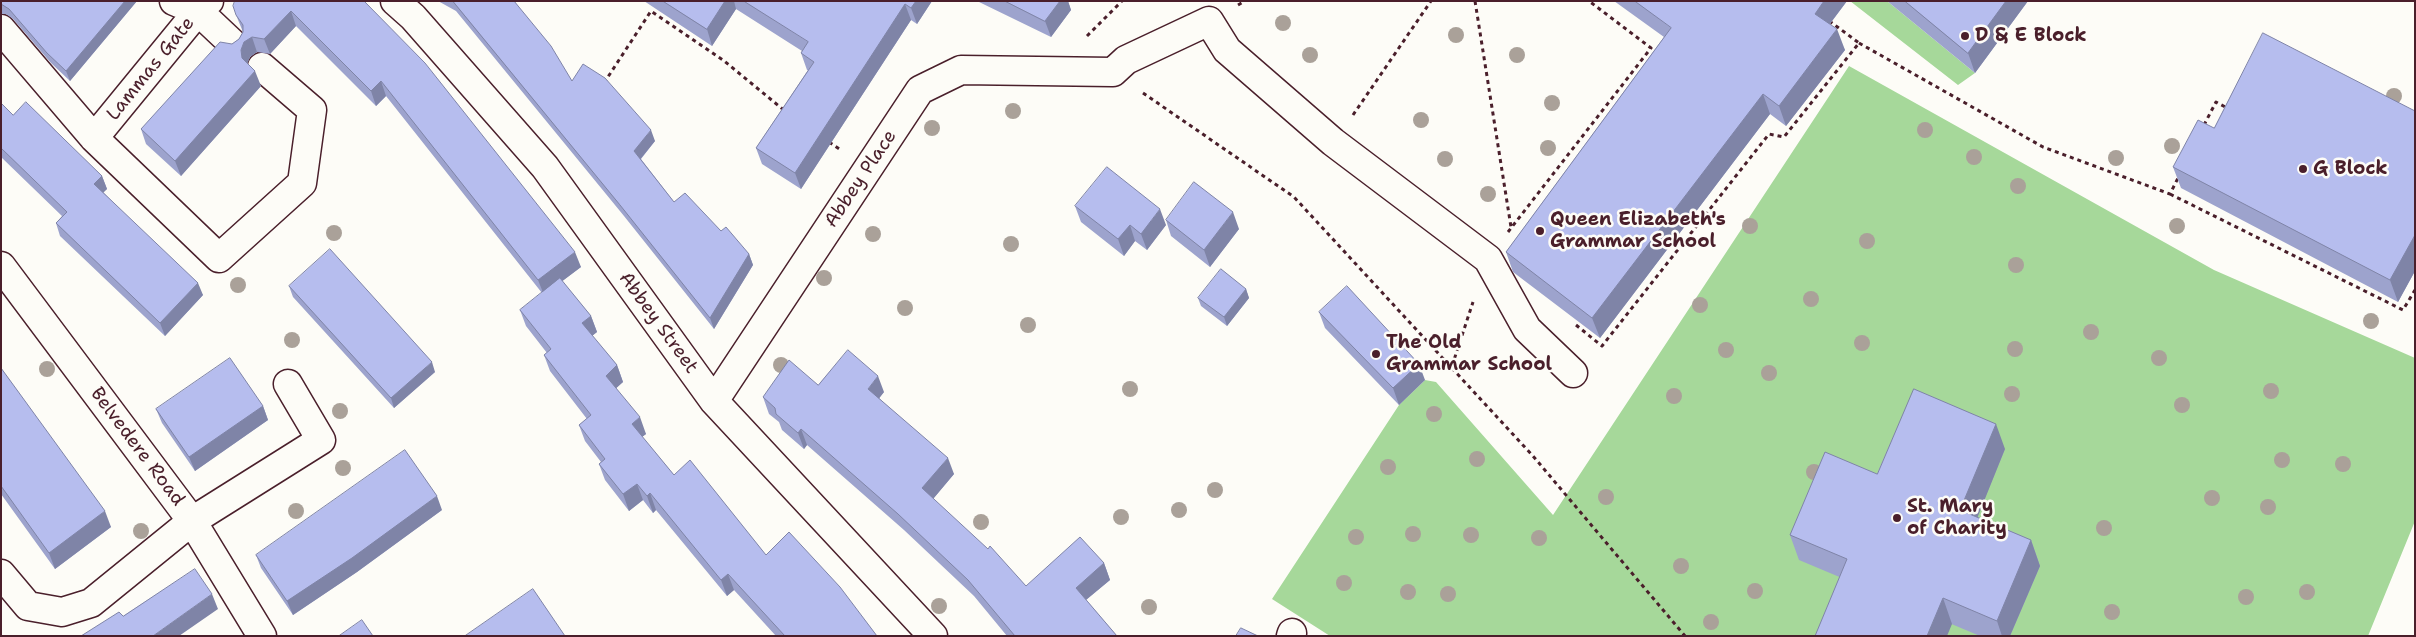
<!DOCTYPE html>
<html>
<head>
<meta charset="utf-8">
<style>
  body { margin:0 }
  #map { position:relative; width:2416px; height:637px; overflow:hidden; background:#fdfcf7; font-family:"Shantell Sans",sans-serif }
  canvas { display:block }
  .frame { position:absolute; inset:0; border:2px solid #4a1f2b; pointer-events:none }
</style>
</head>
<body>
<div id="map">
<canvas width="2416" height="637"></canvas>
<div class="frame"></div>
</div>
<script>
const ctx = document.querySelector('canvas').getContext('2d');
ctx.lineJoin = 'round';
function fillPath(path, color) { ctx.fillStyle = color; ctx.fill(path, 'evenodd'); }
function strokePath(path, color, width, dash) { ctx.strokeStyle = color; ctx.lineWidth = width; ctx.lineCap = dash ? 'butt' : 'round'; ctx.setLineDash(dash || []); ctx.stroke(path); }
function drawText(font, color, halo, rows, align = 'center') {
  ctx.font = font + ' "Shantell Sans",sans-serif'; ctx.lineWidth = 5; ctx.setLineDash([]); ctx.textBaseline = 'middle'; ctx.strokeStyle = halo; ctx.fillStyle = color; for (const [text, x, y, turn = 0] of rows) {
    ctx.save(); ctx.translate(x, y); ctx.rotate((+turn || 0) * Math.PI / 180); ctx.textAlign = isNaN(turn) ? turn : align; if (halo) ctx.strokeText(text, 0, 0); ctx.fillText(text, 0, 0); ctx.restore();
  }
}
const green = new Path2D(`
  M 1850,1 L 1887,1 L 1975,73 L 1958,85 Z
  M 1849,66 L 2214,270 L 2415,358 L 2415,521 L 2368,636 L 1330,636 L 1272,599 L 1399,405 L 1425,380 L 1436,382 L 1553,515 Z`);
const path = new Path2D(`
  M 1475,1 L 1511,227
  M 1238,5 L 1245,1
  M 1087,36 L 1122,1
  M 1859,43 L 2043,147 L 2170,194 L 2179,176
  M 604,83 L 651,11 L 723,60 L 785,111
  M 1143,93 L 1294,197 L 1533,456 L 1685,636
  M 1353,115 L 1431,1
  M 2204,125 L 2216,102 L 2229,109
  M 829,142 L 841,150
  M 2170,194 L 2403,310 L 2415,290
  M 1508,232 L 1651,48 L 1589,1
  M 1576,325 L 1602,346 L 1769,134 L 1784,137 L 1859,43 L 1828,20
  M 1452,366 L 1473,302`);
const minor = new Path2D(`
  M 174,1 L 198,11 L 233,44
  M 395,1 L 413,17 L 545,167 L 714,401 L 933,636
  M 1,29 L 94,138 L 219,258 L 302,183 L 312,110 L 262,67
  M 94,138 L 198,11 L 209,1
  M 1,266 L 192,521 L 262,636
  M 714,401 L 920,90 L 961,70 L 1113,72 L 1126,60 L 1209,21 L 1227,50 L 1333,142 L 1488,259 L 1527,329 L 1573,373
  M 1,574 L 28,606 L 62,612 L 91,603 L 192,521 L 321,440 L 288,384
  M 1291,636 L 1292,633`);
const trees = [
  [1283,23],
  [1456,35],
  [1310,55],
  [1517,55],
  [2394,96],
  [1552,103],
  [1013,111],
  [1421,120],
  [932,128],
  [1925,130],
  [2172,146],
  [1548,148],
  [1974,157],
  [2116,158],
  [1445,159],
  [2018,186],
  [1488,194],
  [1750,226],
  [2177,226],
  [334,233],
  [873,234],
  [1867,241],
  [1011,244],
  [2016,265],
  [824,278],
  [238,285],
  [1811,299],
  [1700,305],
  [905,308],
  [2371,321],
  [1028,325],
  [2091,332],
  [292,340],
  [1862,343],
  [2015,349],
  [1726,350],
  [2159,358],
  [781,365],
  [47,369],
  [1769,373],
  [1130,389],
  [2271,391],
  [2012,394],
  [1674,396],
  [2182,405],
  [340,411],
  [1434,414],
  [1477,459],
  [2282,460],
  [2343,464],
  [1388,467],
  [343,468],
  [1814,472],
  [1215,490],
  [1606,497],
  [2212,498],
  [2268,507],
  [1179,510],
  [296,511],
  [1121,517],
  [981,522],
  [2104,528],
  [141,531],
  [1413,534],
  [1471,535],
  [1356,537],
  [1539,538],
  [1681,566],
  [1344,583],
  [1755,591],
  [1408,592],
  [2307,592],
  [1448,594],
  [2246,597],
  [939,606],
  [1149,607],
  [2112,612],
  [1711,622]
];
const wall = new Path2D(`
  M 1,1 L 137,1 L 70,81 L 51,63 L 13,19 L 6,14 L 1,14 Z
  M 364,1 L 581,267 L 562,281 L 591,316 L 597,332 L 592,336 L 617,365 L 623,382 L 616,388 L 646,434 L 642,437 L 674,475 L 766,555 L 871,630 L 877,636 L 776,636 L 734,590 L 727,596 L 656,510 L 653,513 L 643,500 L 629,511 L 605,480 L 599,464 L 601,462 L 585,441 L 579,425 L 587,419 L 550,371 L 544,355 L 547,353 L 526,326 L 520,310 L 542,293 L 386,96 L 376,106 L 296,26 L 270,54 L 257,52 L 250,57 L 247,63 L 261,86 L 181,176 L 146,144 L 141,129 L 232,44 L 239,39 L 243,32 L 236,15 Z
  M 438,1 L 514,1 L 572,81 L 655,141 L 641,159 L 674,202 L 721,231 L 749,254 L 753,265 L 714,329 L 624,216 L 456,11 Z
  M 644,1 L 932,1 L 917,24 L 911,20 L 801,189 L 762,164 L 756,148 L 808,70 L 807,70 L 801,53 L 802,51 L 736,9 L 712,46 Z
  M 977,1 L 1068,1 L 1071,10 L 1051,37 Z
  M 1614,1 L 1847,1 L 1830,24 L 1845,50 L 1786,126 L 1770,114 L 1600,338 L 1513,272 L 1506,252 L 1664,37 Z
  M 1887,1 L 2028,1 L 1975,73 Z
  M 1,103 L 13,115 L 102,176 L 107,189 L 103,192 L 203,295 L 165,336 L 60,236 L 56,223 L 62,216 L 1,157 Z
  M 2415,111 L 2415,271 L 2398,302 L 2181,188 L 2173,167 L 2214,128 Z
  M 1075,206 L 1166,225 L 1147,250 L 1135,241 L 1124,256 L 1081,222 Z
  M 1166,220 L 1239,229 L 1210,267 L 1171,236 Z
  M 289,286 L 435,372 L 394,408 L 293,297 Z
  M 1246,289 L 1249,298 L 1227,326 L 1201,306 L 1198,298 Z
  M 1319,312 L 1425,380 L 1399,405 L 1325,328 Z
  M 1,368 L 111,527 L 55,569 L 1,494 Z
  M 884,392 L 879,398 L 954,474 L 933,499 L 1026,586 L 1104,563 L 1110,580 L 1086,600 L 1117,636 L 1007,636 L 974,596 L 904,530 L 807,445 L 804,449 L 782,430 L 779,422 L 769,414 L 763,397 Z
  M 263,406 L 268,420 L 195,471 L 162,423 L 156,409 Z
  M 2005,449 L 1977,517 L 2031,540 L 2040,566 L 2010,636 L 1980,636 L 1799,560 L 1790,535 L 1877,474 Z
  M 442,510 L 357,572 L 293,615 L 261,568 L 256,555 Z`);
const shadedWall = new Path2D(`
  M 125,1 L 137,1 L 70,81 L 66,71 Z
  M 725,1 L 734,1 L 736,9 L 712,46 L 707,29 Z
  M 916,1 L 932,1 L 917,24 L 911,8 Z
  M 1060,1 L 1068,1 L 1071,10 L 1051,37 L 1045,21 Z
  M 1824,1 L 1847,1 L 1822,34 L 1815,14 Z
  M 2006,1 L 2028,1 L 1975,73 L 1968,53 Z
  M 905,4 L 911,20 L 801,189 L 795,173 Z
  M 291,11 L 296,26 L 270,54 L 264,39 Z
  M 1837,29 L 1845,50 L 1786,126 L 1779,106 Z
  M 252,37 L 257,52 L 250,57 L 247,65 L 242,58 L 241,50 L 244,42 Z
  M 255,71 L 261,86 L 181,176 L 175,161 Z
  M 381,81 L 386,96 L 376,106 L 371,91 Z
  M 1763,94 L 1770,114 L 1600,338 L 1592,318 Z
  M 651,130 L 655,141 L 638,162 L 634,151 Z
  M 102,176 L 107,189 L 99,197 L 94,184 Z
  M 1160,209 L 1166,225 L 1147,250 L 1141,234 Z
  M 1233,212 L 1239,229 L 1210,267 L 1204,250 Z
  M 1130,225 L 1135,241 L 1124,256 L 1118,239 Z
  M 2415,235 L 2415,271 L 2398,302 L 2390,280 Z
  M 575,252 L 581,267 L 544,295 L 538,280 Z
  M 749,254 L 753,265 L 714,329 L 710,318 Z
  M 198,283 L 203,295 L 165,336 L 160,323 Z
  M 1246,289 L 1249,298 L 1227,326 L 1224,317 Z
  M 591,316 L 597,332 L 588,339 L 582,323 Z
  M 432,362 L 435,372 L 394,408 L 391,398 Z
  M 1419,364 L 1425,380 L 1399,405 L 1393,388 Z
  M 617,365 L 623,382 L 612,392 L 606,376 Z
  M 878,376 L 884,392 L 874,405 L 868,389 Z
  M 263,406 L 268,420 L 195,471 L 189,457 Z
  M 640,417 L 646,434 L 638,440 L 632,424 Z
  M 1996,424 L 2005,449 L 1970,536 L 1960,510 Z
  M 801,429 L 807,445 L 804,449 L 798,433 Z
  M 948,458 L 954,474 L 928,505 L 922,488 Z
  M 637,484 L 643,500 L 629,511 L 623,494 Z
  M 650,493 L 656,510 L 653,513 L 647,496 Z
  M 437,496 L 442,510 L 357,572 L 293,615 L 287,601 Z
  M 105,511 L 111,527 L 55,569 L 49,553 Z
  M 2031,540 L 2040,566 L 2010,636 L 2002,636 L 1997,621 Z
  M 1104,563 L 1110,580 L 1081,604 L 1076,588 Z
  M 728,574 L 734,590 L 727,596 L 721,580 Z
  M 212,594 L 218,609 L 179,636 L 153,636 Z
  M 1943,598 L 1952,624 L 1947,636 L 1927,636 Z`);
const building = new Path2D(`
  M 1,1 L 125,1 L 66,71 L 47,53 L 9,9 L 1,4 Z
  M 235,1 L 364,1 L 425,63 L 575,252 L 538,280 L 381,81 L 371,91 L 291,11 L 264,39 L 252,37 L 244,42 L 241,50 L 242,58 L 255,71 L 175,161 L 141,129 L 220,42 L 232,44 L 239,39 L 243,32 L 243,25 L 236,15 L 233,6 Z
  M 453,1 L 514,1 L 551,46 L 572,81 L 583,64 L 605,78 L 651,130 L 634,151 L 674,202 L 685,193 L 721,231 L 726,227 L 749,254 L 710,318 L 620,205 Z
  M 663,1 L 725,1 L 707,29 Z
  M 744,1 L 916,1 L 911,8 L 905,4 L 795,173 L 756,148 L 814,62 L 801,53 L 808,42 Z
  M 1005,1 L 1060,1 L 1045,21 Z
  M 1635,1 L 1824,1 L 1815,14 L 1837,29 L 1779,106 L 1763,94 L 1592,318 L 1506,252 L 1671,28 Z
  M 1905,1 L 2006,1 L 1968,53 Z
  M 2263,33 L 2415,111 L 2415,235 L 2390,280 L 2173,167 L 2198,120 L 2214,128 Z
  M 26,102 L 102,176 L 94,184 L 198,283 L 160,323 L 56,223 L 67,212 L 1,148 L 1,103 L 13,115 Z
  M 1107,167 L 1160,209 L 1141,234 L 1130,225 L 1118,239 L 1075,206 Z
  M 1194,182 L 1233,212 L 1204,250 L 1166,220 Z
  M 330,249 L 432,362 L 391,398 L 289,286 Z
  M 1221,269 L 1246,289 L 1224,317 L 1198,298 Z
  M 560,278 L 591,316 L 582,323 L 617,365 L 606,376 L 640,417 L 632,424 L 674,475 L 690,460 L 766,555 L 789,532 L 840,587 L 877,636 L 785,636 L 728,574 L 721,580 L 650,493 L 647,496 L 637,484 L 623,494 L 599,464 L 605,459 L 579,425 L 591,415 L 544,355 L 551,349 L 520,310 Z
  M 1347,286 L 1419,364 L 1393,388 L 1319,312 Z
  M 848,350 L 878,376 L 868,389 L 948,458 L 922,488 L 988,549 L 990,546 L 1026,586 L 1080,537 L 1104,563 L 1076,588 L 1117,636 L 1015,636 L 968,580 L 898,514 L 801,429 L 798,433 L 776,414 L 775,408 L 763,397 L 789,360 L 818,385 Z
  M 230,358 L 263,406 L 189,457 L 156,409 Z
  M 1,368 L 105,511 L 49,553 L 1,486 Z
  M 1914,389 L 1996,424 L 1960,510 L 2031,540 L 1997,621 L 1943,598 L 1927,636 L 1815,636 L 1847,559 L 1790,535 L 1825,452 L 1877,474 Z
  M 405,450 L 437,496 L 352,558 L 287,601 L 256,555 Z
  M 195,569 L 212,594 L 153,636 L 81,636 L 119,612 L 123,616 Z
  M 533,589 L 565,636 L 465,636 Z
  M 362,620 L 373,636 L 339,636 Z
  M 1241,628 L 1258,636 L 1236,636 Z`);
const markers = [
  [1965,36,5,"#4a1f2b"],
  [2303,169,5,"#4a1f2b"],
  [1540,231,5,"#4a1f2b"],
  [1376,354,5,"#4a1f2b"],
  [1897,518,5,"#4a1f2b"]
];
const poiNames = [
  ["D & E Block",1975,36],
  ["G Block",2313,169],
  ["Queen Elizabeth's",1550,220],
  ["Grammar School",1550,242],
  ["The Old",1386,343],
  ["Grammar School",1386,365],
  ["St. Mary",1907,507],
  ["of Charity",1907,529]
];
const streetNames = [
  ["Lammas Gate",151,69,-51],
  ["Abbey Place",861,179,-56],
  ["Abbey Street",658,323,54],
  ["Belvedere Road",137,447,53]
];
fillPath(green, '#a6d89a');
strokePath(minor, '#4a1f2b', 31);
strokePath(path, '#4a1f2b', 3, [4, 4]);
strokePath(minor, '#fdfcf7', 28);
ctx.fillStyle = '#aaa199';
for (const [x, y] of trees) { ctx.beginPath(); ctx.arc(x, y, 8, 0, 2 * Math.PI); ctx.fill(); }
fillPath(wall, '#9da3cd');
fillPath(shadedWall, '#7f84a7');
fillPath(building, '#b6bdee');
strokePath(building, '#7f84a7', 1);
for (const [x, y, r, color] of markers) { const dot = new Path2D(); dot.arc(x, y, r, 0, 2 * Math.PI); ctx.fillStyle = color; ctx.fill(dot); strokePath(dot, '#fdfcf7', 2); }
drawText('bold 19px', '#4a1f2b', '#fdfcf7', poiNames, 'left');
drawText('19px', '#4a1f2b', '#fdfcf7', streetNames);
</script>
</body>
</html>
